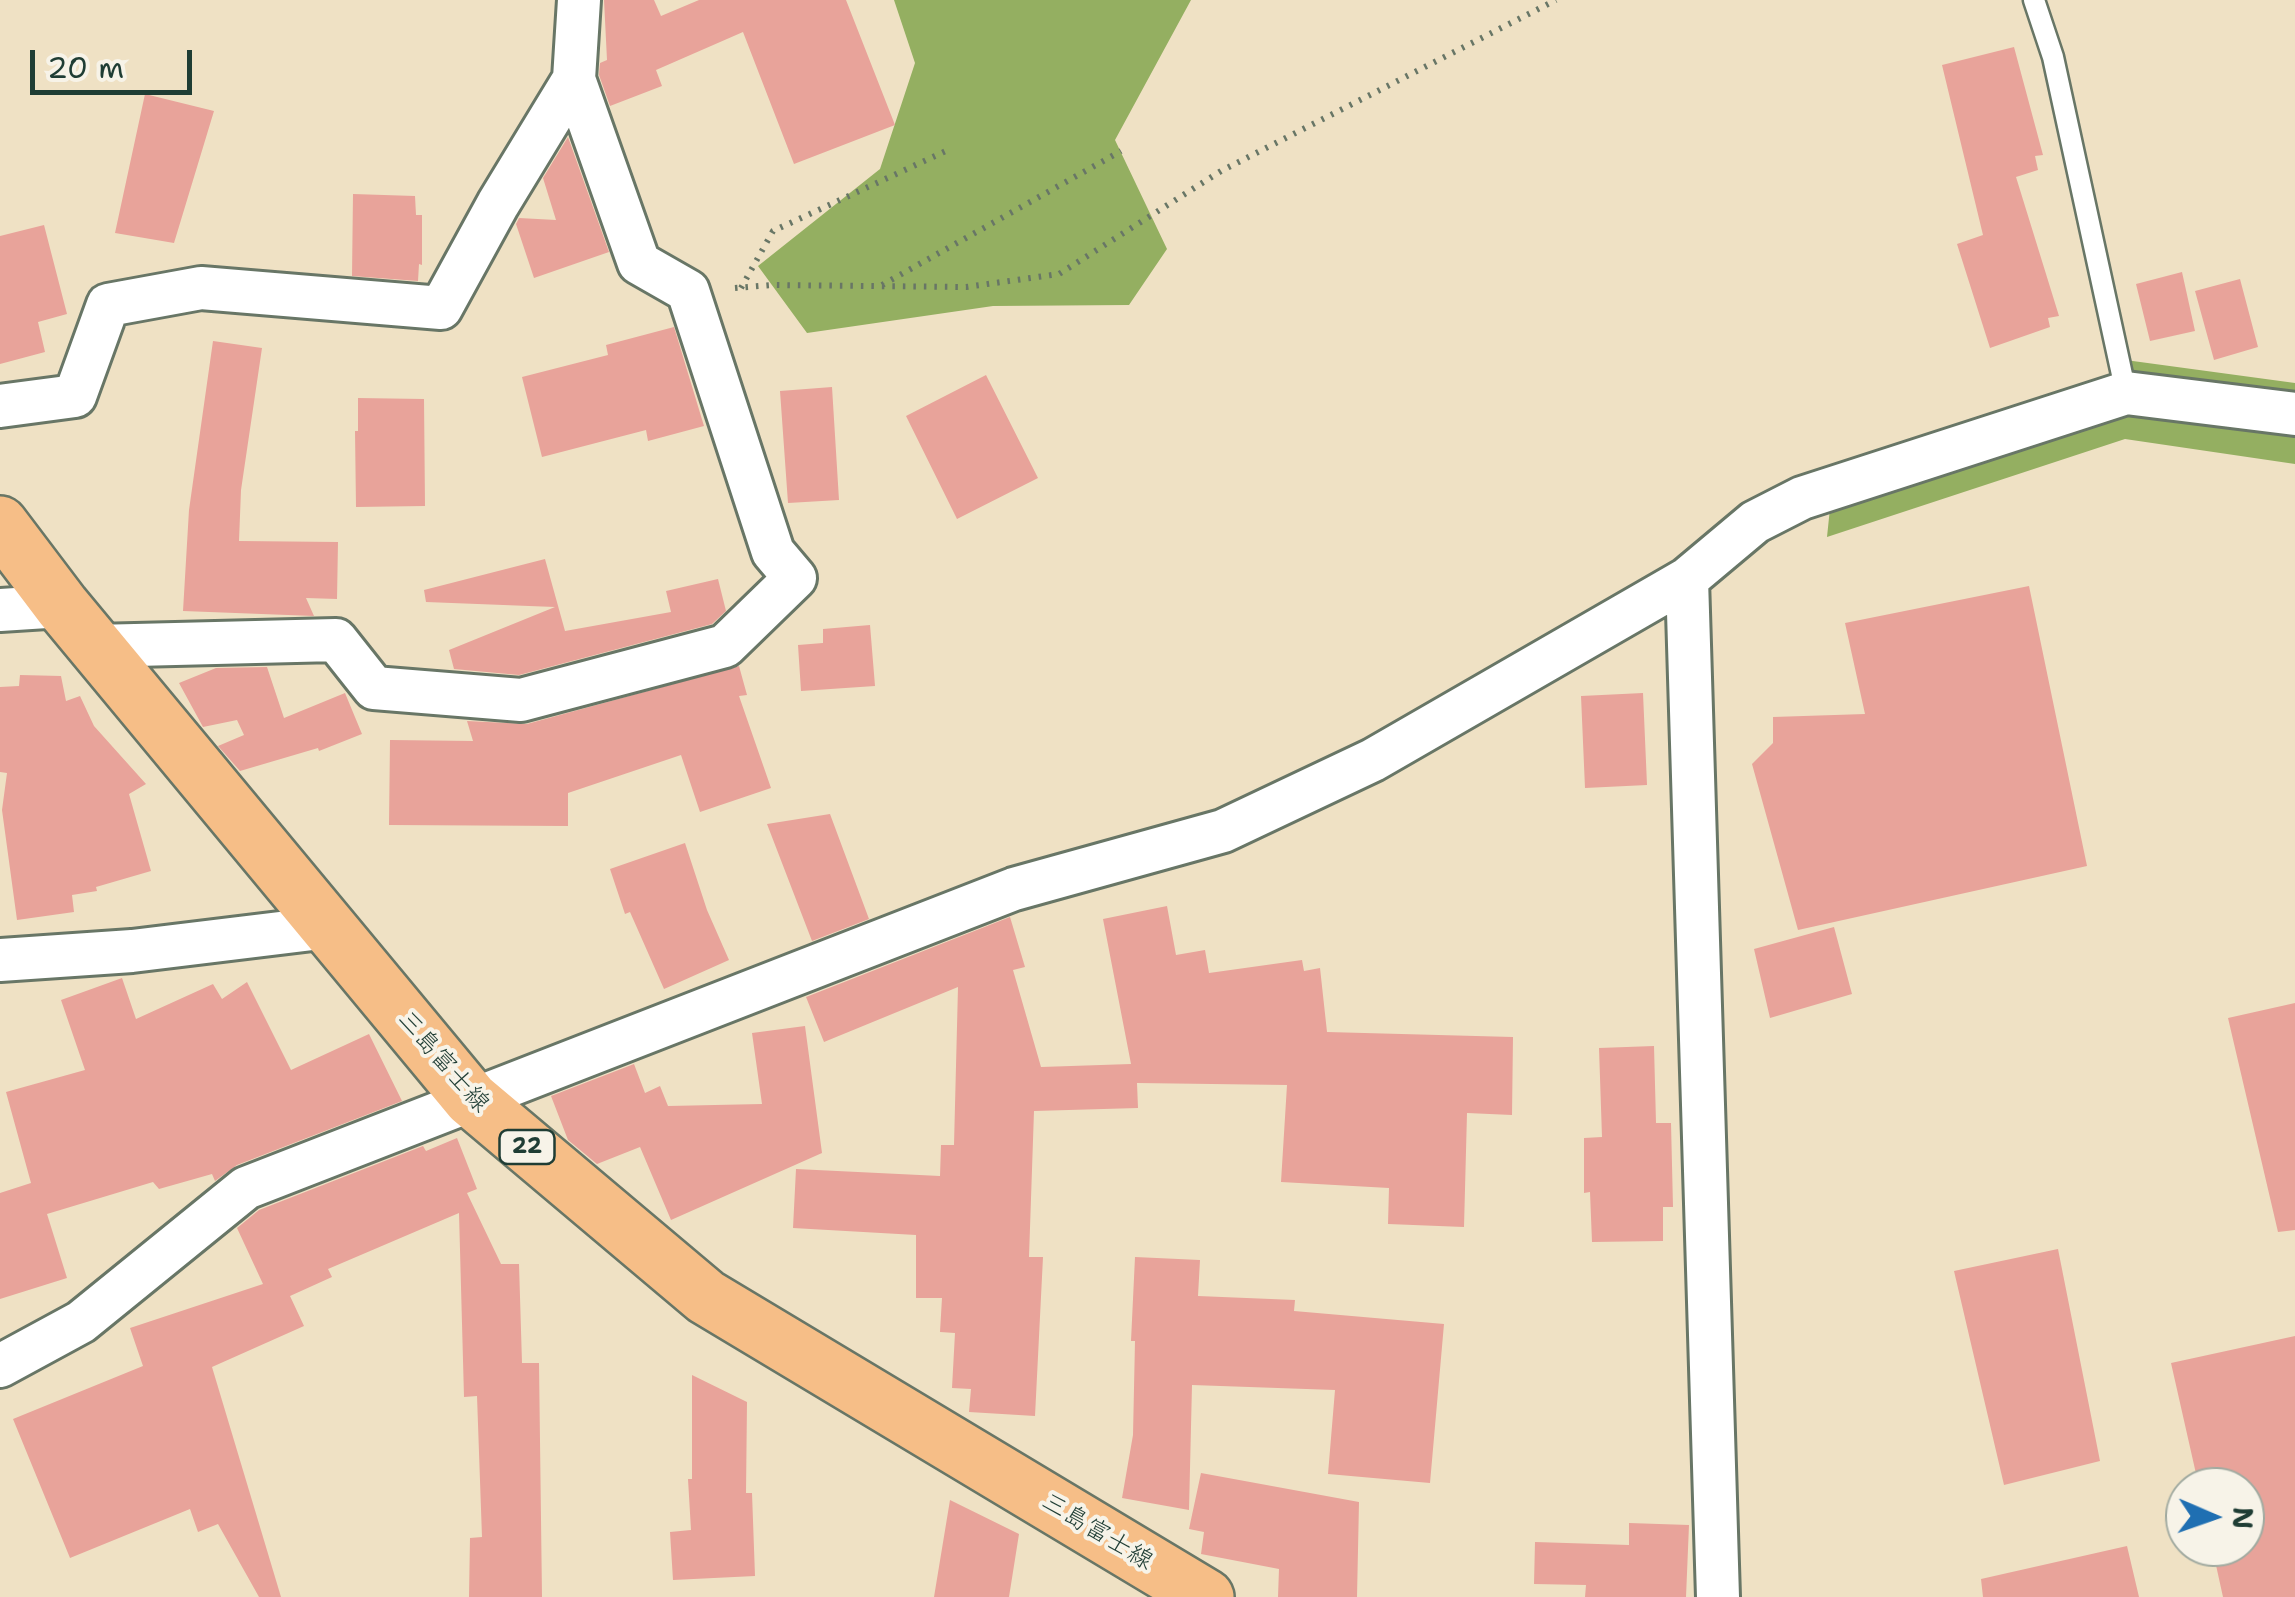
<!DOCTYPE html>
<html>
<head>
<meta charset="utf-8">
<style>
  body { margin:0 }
  #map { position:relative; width:2295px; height:1597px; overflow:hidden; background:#efe1c4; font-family:"Shantell Sans",sans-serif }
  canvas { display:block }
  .north { position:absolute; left:2165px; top:1467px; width:100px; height:100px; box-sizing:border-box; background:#f7f3e8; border:2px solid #a1aaa0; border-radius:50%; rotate:92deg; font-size:28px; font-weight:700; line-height:40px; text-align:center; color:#1f3d34 }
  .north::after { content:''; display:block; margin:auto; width:35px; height:45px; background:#1f6fb2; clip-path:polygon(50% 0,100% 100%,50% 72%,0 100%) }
  .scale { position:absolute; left:30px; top:50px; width:162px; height:45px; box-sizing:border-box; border:5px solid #1f3d34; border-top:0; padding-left:12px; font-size:30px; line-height:35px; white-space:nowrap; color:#1f3d34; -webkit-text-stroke:8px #f7f3e8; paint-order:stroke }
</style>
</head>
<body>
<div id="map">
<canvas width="2295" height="1597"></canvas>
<div class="north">N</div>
<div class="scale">20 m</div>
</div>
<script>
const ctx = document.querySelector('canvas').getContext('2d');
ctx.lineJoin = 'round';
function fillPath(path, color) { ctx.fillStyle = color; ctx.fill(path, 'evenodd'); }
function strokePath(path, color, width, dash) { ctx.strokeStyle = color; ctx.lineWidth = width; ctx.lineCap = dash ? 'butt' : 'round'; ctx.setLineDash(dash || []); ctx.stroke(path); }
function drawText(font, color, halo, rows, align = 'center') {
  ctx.font = font + ' "Shantell Sans","Klee One",sans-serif'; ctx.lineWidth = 8; ctx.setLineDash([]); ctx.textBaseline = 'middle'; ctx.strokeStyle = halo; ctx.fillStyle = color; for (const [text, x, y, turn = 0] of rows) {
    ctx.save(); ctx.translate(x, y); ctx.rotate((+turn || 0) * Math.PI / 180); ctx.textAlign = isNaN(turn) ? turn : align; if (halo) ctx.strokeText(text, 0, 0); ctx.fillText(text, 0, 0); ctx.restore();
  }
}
const forest = new Path2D(`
  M 894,0 L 1191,0 L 1115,140 L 1167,249 L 1129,305 L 993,306 L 807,333 L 758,266 L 880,169 L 915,63 Z
  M 2118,359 L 2295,383 L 2295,464 L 2125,439 L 1827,537 L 1832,489 L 2126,393 Z`);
const building = new Path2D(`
  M 604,0 L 654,0 L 661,16 L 699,0 L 846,0 L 895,125 L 794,164 L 743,32 L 656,70 L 662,86 L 610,106 L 599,75 L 600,63 L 607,60 Z
  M 2014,47 L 2043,155 L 2035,156 L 2038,170 L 2016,177 L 2059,316 L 2048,318 L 2050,327 L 1990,348 L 1957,244 L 1983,235 L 1942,65 Z
  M 145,94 L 214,111 L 174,243 L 115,233 Z
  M 568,137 L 609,252 L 534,278 L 516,224 L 519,218 L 556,220 L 543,178 Z
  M 353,194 L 415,196 L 416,215 L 422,215 L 422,265 L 419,264 L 418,281 L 352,276 Z
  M 44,225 L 67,314 L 38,322 L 45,352 L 0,364 L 0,236 Z
  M 2182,272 L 2195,331 L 2150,341 L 2136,284 Z
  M 2240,279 L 2258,347 L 2214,360 L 2195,291 Z
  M 674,327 L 704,426 L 648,441 L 646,430 L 542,457 L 522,377 L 608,355 L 606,345 Z
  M 213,341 L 262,348 L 241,490 L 239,541 L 338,542 L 337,599 L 306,598 L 314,616 L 183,611 L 189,510 Z
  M 986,375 L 1038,478 L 957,519 L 906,416 Z
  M 832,387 L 839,500 L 788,503 L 780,391 Z
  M 358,398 L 424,399 L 425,506 L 356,507 L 355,431 L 358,431 Z
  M 545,559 L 565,631 L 671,612 L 666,591 L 718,579 L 726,611 L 712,624 L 519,675 L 454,669 L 449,650 L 555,607 L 426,602 L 424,590 Z
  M 2029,586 L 2087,866 L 1798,930 L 1752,764 L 1773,743 L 1773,717 L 1865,714 L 1845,623 Z
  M 870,625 L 875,686 L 801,691 L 798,645 L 823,643 L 823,629 Z
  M 739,666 L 747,695 L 739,696 L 771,788 L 700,812 L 681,755 L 568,793 L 568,826 L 389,825 L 390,740 L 473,741 L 467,721 L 527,724 Z
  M 267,667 L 284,718 L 345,693 L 362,734 L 319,751 L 318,748 L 240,771 L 218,746 L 244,735 L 237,720 L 203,727 L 179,683 L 216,668 Z
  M 20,675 L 61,676 L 66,701 L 80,696 L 94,726 L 146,784 L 129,794 L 151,871 L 96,887 L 97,891 L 72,895 L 74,912 L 17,920 L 2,810 L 7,773 L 0,772 L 0,687 L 19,686 Z
  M 1643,693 L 1647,785 L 1585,788 L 1581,696 Z
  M 830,814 L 869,919 L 812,941 L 767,824 Z
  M 685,843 L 707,910 L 729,960 L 664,989 L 630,912 L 625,914 L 610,869 Z
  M 1167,906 L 1176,955 L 1205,950 L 1209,973 L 1302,960 L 1304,971 L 1320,968 L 1327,1032 L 1513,1037 L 1512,1115 L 1467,1113 L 1464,1227 L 1388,1224 L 1389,1188 L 1281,1182 L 1287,1085 L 1137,1083 L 1138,1108 L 1034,1111 L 1029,1257 L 1043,1257 L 1035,1416 L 969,1412 L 971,1389 L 952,1388 L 955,1333 L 940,1332 L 942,1298 L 916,1298 L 916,1235 L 793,1228 L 796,1169 L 940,1176 L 941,1145 L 954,1145 L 958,987 L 824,1042 L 806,997 L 1010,917 L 1025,967 L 1013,970 L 1041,1067 L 1131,1064 L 1103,919 Z
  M 1834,927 L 1852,994 L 1770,1018 L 1754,949 Z
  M 122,978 L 136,1019 L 213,984 L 222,999 L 247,982 L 291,1070 L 369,1034 L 402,1101 L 237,1165 L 215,1181 L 212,1174 L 159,1189 L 153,1182 L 47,1214 L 67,1278 L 0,1299 L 0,1193 L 31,1183 L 6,1092 L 85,1070 L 61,1000 Z
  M 2295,1003 L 2295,1230 L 2278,1232 L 2228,1018 Z
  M 805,1026 L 822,1153 L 671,1220 L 640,1147 L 597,1164 L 568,1140 L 551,1096 L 634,1064 L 645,1093 L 660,1086 L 668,1106 L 762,1104 L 752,1033 Z
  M 1654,1046 L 1656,1123 L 1671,1123 L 1673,1207 L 1663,1207 L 1663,1241 L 1592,1242 L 1590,1192 L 1584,1193 L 1584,1138 L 1602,1137 L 1599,1048 Z
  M 457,1138 L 477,1189 L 467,1193 L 501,1264 L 519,1264 L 522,1363 L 539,1363 L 542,1597 L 469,1597 L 470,1538 L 482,1537 L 477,1396 L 464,1397 L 459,1213 L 328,1269 L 332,1277 L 290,1296 L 304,1326 L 212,1367 L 281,1597 L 259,1597 L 218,1524 L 198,1532 L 190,1509 L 70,1558 L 13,1419 L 143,1366 L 130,1328 L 263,1284 L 237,1228 L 259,1210 L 423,1146 L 426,1151 Z
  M 2058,1249 L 2100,1461 L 2004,1485 L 1954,1271 Z
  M 1135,1257 L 1200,1260 L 1198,1296 L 1295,1300 L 1294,1311 L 1444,1324 L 1430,1483 L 1328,1474 L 1335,1390 L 1192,1385 L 1189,1510 L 1122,1498 L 1133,1435 L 1135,1341 L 1131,1341 Z
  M 2295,1336 L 2295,1597 L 2223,1597 L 2212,1547 L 2245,1547 L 2245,1487 L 2199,1487 L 2171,1363 Z
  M 692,1375 L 747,1402 L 746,1493 L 752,1493 L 755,1576 L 673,1580 L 670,1532 L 691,1530 L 688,1479 L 692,1479 Z
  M 1201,1473 L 1359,1502 L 1357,1597 L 1278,1597 L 1279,1569 L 1201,1554 L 1204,1532 L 1189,1529 Z
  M 950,1500 L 1019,1534 L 1009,1597 L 934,1597 Z
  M 1629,1523 L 1689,1525 L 1686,1597 L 1585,1597 L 1586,1585 L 1534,1584 L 1535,1542 L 1629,1545 Z
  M 2127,1546 L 2139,1597 L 1983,1597 L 1981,1579 Z`);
const path = new Path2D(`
  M 882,285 L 1121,151
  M 735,288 L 772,285 L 966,287 L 1059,274 L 1221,171 L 1556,0
  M 741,288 L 773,231 L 948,150`);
const service = new Path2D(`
  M 2034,0 L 2053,57 L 2126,393`);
const minor = new Path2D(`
  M 0,406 L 75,396 L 108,305 L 201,288 L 441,308 L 498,204 L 574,79 L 579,0
  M 0,610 L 62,606
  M 95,646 L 336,640 L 374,688 L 521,700 L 725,646 L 795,578 L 773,552 L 688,291 L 639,263 L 574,79
  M 0,960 L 132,951 L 329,927
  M 0,1366 L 81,1322 L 246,1188 L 1014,889 L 1223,831 L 1373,760 L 1687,579
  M 1718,1597 L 1687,579 L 1755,522 L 1802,498 L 2126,393 L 2295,414`);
const primary = new Path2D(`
  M 0,524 L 62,606 L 471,1099 L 706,1297 L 1206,1597`);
const shields = [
  [527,1147,55]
];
const shieldNames = [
  ["22",527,1147]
];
const streetNames = [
  ["三島富士線",443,1062,49],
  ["三島富士線",1097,1532,31]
];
fillPath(forest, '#94af61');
fillPath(building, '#e8a39a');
strokePath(service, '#687666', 25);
strokePath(minor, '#687666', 48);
strokePath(primary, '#687666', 60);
strokePath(path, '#687666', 6, [2.5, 8]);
strokePath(service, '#fff', 20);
strokePath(minor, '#fff', 42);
strokePath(primary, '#f6be87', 55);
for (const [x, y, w] of shields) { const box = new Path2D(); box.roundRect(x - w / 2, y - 17, w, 34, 8); ctx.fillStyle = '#f7f3e8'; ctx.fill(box); strokePath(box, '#1f3d34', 2.5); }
drawText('bold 22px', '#1f3d34', null, shieldNames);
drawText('25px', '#1f3d34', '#f7f3e8', streetNames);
</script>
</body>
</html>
